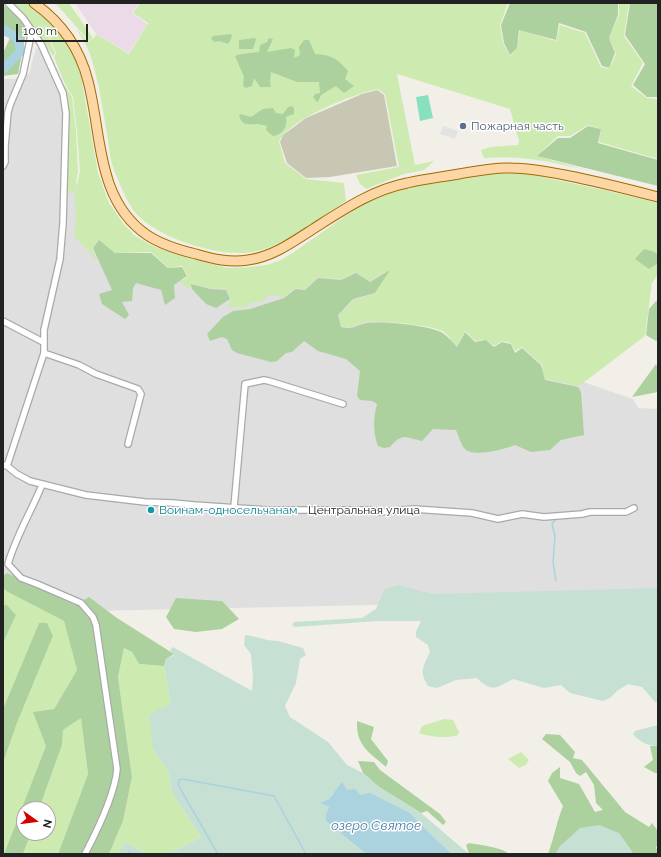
<!DOCTYPE html>
<html>
<head>
<meta charset="utf-8">
<style>
  body { margin:0 }
  #map { position:relative; width:661px; height:857px; overflow:hidden; background:#f2efe9; font-family:Raleway,sans-serif }
  canvas { display:block }
  .frame { position:absolute; inset:0; border:4px solid #222; pointer-events:none }
  .north { position:absolute; left:16px; top:801px; width:40px; height:40px; box-sizing:border-box; background:#fff; border:1px solid #a7a7a7; border-radius:50%; rotate:104deg; font-size:11px; font-weight:700; line-height:16px; text-align:center; color:#222 }
  .north::after { content:''; display:block; margin:auto; width:14px; height:18px; background:#d40000; clip-path:polygon(50% 0,100% 100%,50% 72%,0 100%) }
  .scale { position:absolute; left:16px; top:24px; width:72px; height:18px; box-sizing:border-box; border:2px solid #222; border-top:0; padding-left:5px; font-size:12px; line-height:14px; white-space:nowrap; color:#222; -webkit-text-stroke:3px #fff; paint-order:stroke }
</style>
</head>
<body>
<div id="map">
<canvas width="661" height="857"></canvas>
<div class="frame"></div>
<div class="north">N</div>
<div class="scale">100 m</div>
</div>
<script>
const ctx = document.querySelector('canvas').getContext('2d');
ctx.lineJoin = 'round';
function fillPath(path, color) { ctx.fillStyle = color; ctx.fill(path, 'evenodd'); }
function strokePath(path, color, width, dash) { ctx.strokeStyle = color; ctx.lineWidth = width; ctx.lineCap = dash ? 'butt' : 'round'; ctx.setLineDash(dash || []); ctx.stroke(path); }
function drawText(font, color, halo, rows, align = 'center') {
  ctx.font = font + ' Raleway,sans-serif'; ctx.lineWidth = 3; ctx.setLineDash([]); ctx.textBaseline = 'middle'; ctx.strokeStyle = halo; ctx.fillStyle = color; for (const [text, x, y, turn = 0] of rows) {
    ctx.save(); ctx.translate(x, y); ctx.rotate((+turn || 0) * Math.PI / 180); ctx.textAlign = isNaN(turn) ? turn : align; if (halo) ctx.strokeText(text, 0, 0); ctx.fillText(text, 0, 0); ctx.restore();
  }
}
const residential = new Path2D(`
  M 36,48 L 42,49 L 59,88 L 73,171 L 84,209 L 111,244 L 162,275 L 209,287 L 401,263 L 387,288 L 394,324 L 478,346 L 633,399 L 638,408 L 658,409 L 658,599 L 90,611 L 3,580 L 3,170 L 6,168 L 3,155 L 3,79 L 15,79 L 29,74 Z`);
const industrial = new Path2D(`
  M 75,3 L 139,3 L 132,13 L 147,24 L 129,53 L 96,34 Z`);
const construction = new Path2D(`
  M 377,90 L 384,95 L 397,166 L 330,177 L 306,178 L 287,163 L 280,142 L 283,135 L 306,118 L 362,94 Z`);
const grass = new Path2D(`
  M 12,3 L 16,3 L 22,8 L 17,3 L 29,3 L 37,8 L 53,21 L 74,53 L 81,76 L 98,173 L 109,203 L 123,223 L 135,236 L 153,246 L 174,254 L 228,268 L 250,267 L 267,265 L 281,260 L 294,252 L 361,205 L 388,194 L 411,187 L 494,174 L 524,173 L 604,190 L 658,203 L 658,274 L 652,283 L 645,336 L 579,386 L 545,379 L 542,365 L 522,347 L 515,351 L 511,343 L 502,341 L 494,346 L 486,340 L 475,341 L 465,331 L 457,346 C 453,342 449,336 444,332 C 434,325 378,320 365,322 C 355,324 353,329 341,326 L 339,315 L 354,300 L 375,294 L 389,270 L 369,281 L 356,272 L 341,279 L 317,277 L 305,289 L 296,288 L 284,297 L 269,295 L 261,302 L 253,302 L 244,308 L 228,307 L 231,298 L 226,289 L 209,288 L 192,284 L 190,290 L 180,282 L 188,276 L 182,266 L 169,268 L 151,252 L 115,253 L 99,239 L 92,249 L 98,262 L 74,236 L 76,222 L 75,193 L 80,171 L 77,131 L 73,97 L 64,82 L 54,57 L 56,53 L 46,28 L 37,23 L 45,28 L 55,53 L 53,56 L 27,19 Z
  M 54,3 L 69,3 L 93,38 L 89,41 L 58,6 Z
  M 140,3 L 508,3 L 500,25 L 503,43 L 510,56 L 517,48 L 520,30 L 556,41 L 560,25 L 585,33 L 601,67 L 609,69 L 616,54 L 609,38 L 619,15 L 619,3 L 629,3 L 624,36 L 643,63 L 631,86 L 647,98 L 658,99 L 658,159 L 599,142 L 601,129 L 588,125 L 570,136 L 558,136 L 537,156 L 587,170 C 552,162 520,155 484,158 L 481,150 L 490,147 L 518,145 L 519,141 L 510,109 L 397,74 L 415,165 L 434,161 L 424,170 L 404,174 L 366,189 L 360,184 L 356,175 L 399,167 L 385,94 L 377,89 C 352,95 291,118 279,141 L 285,163 L 306,179 L 344,183 L 346,201 C 320,218 283,247 253,252 C 220,258 155,238 134,211 C 125,199 117,178 112,164 C 110,157 109,148 108,140 C 103,111 99,82 90,54 C 87,45 80,36 76,28 L 88,42 L 94,38 L 96,34 L 129,54 L 148,23 L 133,13 Z
  M 64,84 L 72,97 L 76,131 L 78,172 L 74,192 L 66,194 L 69,136 L 69,115 Z
  M 3,587 L 6,591 L 64,621 L 77,670 L 54,709 L 34,712 L 47,746 L 4,854 L 3,854 L 3,763 L 17,723 L 53,636 L 39,623 L 3,709 L 3,643 L 16,615 L 6,604 L 3,607 Z
  M 124,648 L 132,652 L 139,664 L 164,666 L 171,703 L 153,749 L 168,771 L 172,793 L 201,837 L 169,854 L 147,854 L 125,842 L 117,854 L 109,854 L 123,821 L 132,777 L 118,677 Z
  M 81,718 L 88,774 L 58,854 L 23,854 L 31,833 L 48,833 L 48,809 L 39,809 L 62,745 L 63,730 Z
  M 444,719 L 453,720 L 459,732 L 458,735 C 444,739 432,737 419,733 L 422,726 Z
  M 521,752 L 529,760 L 526,765 L 519,768 L 508,759 Z`);
const forest = new Path2D(`
  M 510,3 L 618,3 L 618,15 L 609,38 L 615,53 L 609,68 L 602,66 L 586,32 L 559,23 L 556,40 L 519,30 L 517,48 L 510,55 L 504,43 L 501,25 Z
  M 630,3 L 658,3 L 658,97 L 647,97 L 633,85 L 645,64 L 625,35 Z
  M 3,5 L 21,16 L 26,33 L 18,74 L 3,76 L 3,53 L 10,38 L 3,35 Z
  M 231,34 L 232,36 L 230,41 L 228,44 L 219,41 L 215,42 L 211,39 L 213,36 Z
  M 255,38 L 256,39 L 253,49 L 239,49 L 239,40 Z
  M 269,38 L 273,39 L 267,52 L 291,48 L 295,50 L 294,58 L 300,55 L 299,47 L 304,40 L 309,40 L 315,54 C 331,55 337,58 348,71 L 345,79 L 354,86 L 344,93 L 336,86 L 321,95 L 318,102 L 316,101 L 313,97 L 315,94 L 320,93 L 319,82 L 297,82 L 271,72 L 270,81 L 271,87 L 260,87 L 254,78 L 252,86 L 246,88 L 243,86 L 244,77 L 235,56 L 241,54 L 259,52 L 260,45 L 267,42 Z
  M 292,106 L 294,109 L 294,114 L 286,117 C 288,127 282,135 273,136 L 266,130 L 267,126 C 263,125 259,124 256,124 C 248,125 242,125 239,116 L 241,114 L 251,117 L 263,109 L 273,108 L 276,113 L 283,114 L 288,107 Z
  M 588,126 L 601,129 L 598,143 L 658,160 L 658,186 L 537,156 L 558,138 L 570,138 Z
  M 99,240 L 115,253 L 151,253 L 168,268 L 182,267 L 187,276 L 174,285 L 175,298 L 165,305 L 161,290 L 136,283 L 133,288 L 132,301 L 122,302 L 129,315 L 125,319 L 102,304 L 99,294 L 112,290 L 93,248 Z
  M 644,249 L 655,252 L 658,256 L 658,263 L 649,269 L 635,259 Z
  M 390,270 L 375,293 L 353,299 L 338,315 L 341,327 C 355,330 355,325 367,323 C 384,321 426,325 441,332 C 447,335 452,342 457,347 L 465,332 L 475,342 L 486,340 L 494,347 L 502,342 L 511,344 L 515,353 L 522,348 L 541,365 L 545,380 L 578,387 L 581,392 L 584,435 L 561,440 L 550,450 L 531,452 L 515,445 C 504,449 477,457 466,450 C 461,446 459,436 456,430 L 433,429 L 422,441 C 404,437 402,433 390,447 L 384,448 L 378,446 C 373,433 373,418 377,404 L 372,401 L 360,400 L 357,396 L 360,371 L 346,359 L 318,351 L 304,341 L 292,352 L 286,353 L 277,361 L 271,362 L 237,353 L 232,350 L 227,339 L 222,337 L 210,341 L 207,334 L 223,317 L 233,311 L 250,309 L 284,298 L 296,289 L 305,290 L 318,278 L 341,280 L 356,273 L 370,282 Z
  M 191,284 L 210,289 L 226,290 L 230,299 L 216,308 L 206,304 L 192,289 Z
  M 656,301 L 658,302 L 658,340 L 656,341 L 646,335 L 649,309 Z
  M 656,364 L 658,369 L 658,392 L 632,397 Z
  M 7,573 L 75,605 L 89,597 L 117,618 L 174,654 L 166,659 L 164,666 L 139,664 L 132,652 L 124,648 L 118,677 L 132,777 L 123,821 L 109,854 L 58,854 L 88,774 L 81,718 L 63,730 L 62,745 L 39,809 L 24,809 L 24,833 L 31,833 L 23,854 L 4,854 L 46,746 L 33,712 L 54,709 L 77,670 L 64,621 L 6,591 L 3,587 L 3,576 Z
  M 176,598 L 222,601 L 239,619 L 222,629 L 196,632 L 174,629 L 166,617 Z
  M 6,604 L 16,615 L 3,643 L 3,607 Z
  M 39,623 L 47,623 L 53,636 L 17,723 L 3,763 L 3,709 Z
  M 357,721 L 374,727 L 371,739 L 388,761 L 386,767 C 369,752 356,746 357,721 Z
  M 546,734 L 560,735 L 575,752 L 573,758 L 582,760 L 625,812 L 649,827 L 652,823 L 658,831 L 658,845 L 656,847 L 658,854 L 548,854 C 554,838 557,821 563,806 L 548,781 L 552,773 L 560,767 L 560,778 L 579,784 L 595,812 L 603,810 L 596,803 L 594,785 L 586,772 L 580,776 L 576,773 L 570,762 L 542,739 Z
  M 650,746 L 658,746 L 658,773 L 655,773 L 644,767 L 653,760 Z
  M 358,761 L 374,762 L 380,770 L 440,814 L 446,822 L 443,825 L 427,811 L 421,813 L 379,787 L 363,773 Z
  M 469,843 C 480,845 501,847 509,854 L 469,854 L 466,845 Z`);
const wetland = new Path2D(`
  M 398,585 L 432,594 L 658,588 L 658,703 L 655,702 L 642,687 L 628,684 L 617,691 L 610,698 L 603,701 L 570,693 L 561,685 L 544,688 L 513,679 C 496,688 492,693 477,678 L 456,680 L 437,688 L 428,686 C 419,671 423,667 430,652 L 428,645 L 416,637 L 416,632 L 421,621 L 378,621 L 295,627 L 292,625 L 294,622 L 362,618 L 376,609 L 385,589 Z
  M 245,635 L 252,636 L 267,640 L 278,641 L 303,648 L 306,655 L 300,659 L 296,683 L 285,706 L 290,717 L 328,742 L 347,765 L 363,773 L 379,787 L 421,813 L 469,854 L 452,854 L 429,834 L 410,813 L 360,795 L 333,793 L 329,799 L 321,803 L 329,807 L 326,814 L 326,821 L 366,854 L 169,854 L 201,837 L 172,793 L 168,771 L 153,749 L 149,715 L 171,703 L 164,666 L 166,659 L 174,655 L 170,650 L 173,647 L 252,691 L 253,677 L 251,654 L 244,645 Z
  M 658,725 L 658,746 C 647,746 640,742 633,734 L 635,731 Z
  M 599,825 L 619,833 L 632,851 L 633,854 L 555,854 L 560,846 L 580,828 Z
  M 125,842 L 147,854 L 117,854 Z`);
const pitch = new Path2D(`
  M 428,95 L 433,118 L 420,121 L 416,97 Z`);
const parking = new Path2D(`
  M 443,126 L 458,131 L 455,139 L 440,134 Z`);
const water = new Path2D(`
  M 342,782 L 347,790 L 355,789 L 360,795 L 370,793 L 410,813 L 430,834 L 452,854 L 366,854 L 326,821 L 326,814 L 329,807 L 320,803 L 329,799 Z`);
const stream = new Path2D(`
  M 556,581 L 553,562 L 555,536 L 552,524 L 557,518
  M 129,851 L 131,854
  M 218,854 L 178,785 L 179,780 L 182,779 L 274,796 L 306,854`);
const river = new Path2D(`
  M 3,29 L 17,38 L 21,51 L 3,69`);
const minor = new Path2D(`
  M 3,166 L 5,162 L 5,146 L 8,112 L 10,105 L 23,74 L 32,30
  M 3,321 L 43,342
  M 44,353 L 79,365 L 96,374 L 138,389 L 141,394 L 128,444
  M 3,465 L 7,466 L 17,474 L 30,481 L 86,495 L 145,502 L 173,503 L 194,505 L 267,510 L 369,510 L 380,512 L 414,509 L 472,513 L 498,519 L 522,514 L 544,517 L 582,514 L 590,512 L 626,512 L 634,508
  M 7,466 L 44,353 L 44,330 L 60,259 L 63,223 L 66,113 L 63,93 L 41,44 L 23,18 L 8,3
  M 42,485 C 31,512 16,536 8,564 L 21,578 L 37,584 L 81,603 L 93,617 L 96,625 L 117,769 C 115,793 97,831 85,854
  M 234,507 L 245,384 L 264,380 L 269,381 L 343,404`);
const primary = new Path2D(`
  M 34,3 C 61,22 80,49 88,81 C 102,134 96,200 147,235 C 162,245 179,250 196,254 C 213,259 230,263 248,260 C 272,257 293,242 313,229 C 343,210 372,190 407,183 C 424,179 442,177 459,174 C 476,171 494,167 511,168 C 533,168 554,173 575,177 C 603,183 631,190 658,197`);
const markers = [
  [463,126,4,"#5c6f8a"],
  [151,510,4,"#0f9aa8"]
];
const serviceNames = [
  ["Пожарная часть",471,126]
];
const cultureNames = [
  ["Воинам-односельчанам",159,510]
];
const streetNames = [
  ["Центральная улица",364,510]
];
const waterNames = [
  ["озеро Святое",376,826]
];
fillPath(residential, '#e0dfdf');
fillPath(industrial, '#ebdbe8');
fillPath(construction, '#c7c7b4');
fillPath(grass, '#cdebb0');
fillPath(forest, '#add19e');
fillPath(wetland, '#c6e0d4');
fillPath(pitch, '#88e0be');
fillPath(parking, '#e2e2e2');
fillPath(water, '#aad3df');
strokePath(stream, '#aad3df', 1.5);
strokePath(river, '#aad3df', 9);
strokePath(minor, '#a9a9a9', 8);
strokePath(primary, '#a06b00', 11);
strokePath(minor, '#fff', 5.5);
strokePath(primary, '#fcd6a4', 9);
for (const [x, y, r, color] of markers) { const dot = new Path2D(); dot.arc(x, y, r, 0, 2 * Math.PI); ctx.fillStyle = color; ctx.fill(dot); strokePath(dot, '#fff', 1.5); }
drawText('12px', '#4e5e75', '#fff', serviceNames, 'left');
drawText('12px', '#0d838f', '#fff', cultureNames, 'left');
drawText('12px', '#222', '#fff', streetNames);
drawText('italic 13px', '#4a7aab', '#fff', waterNames);
</script>
</body>
</html>
